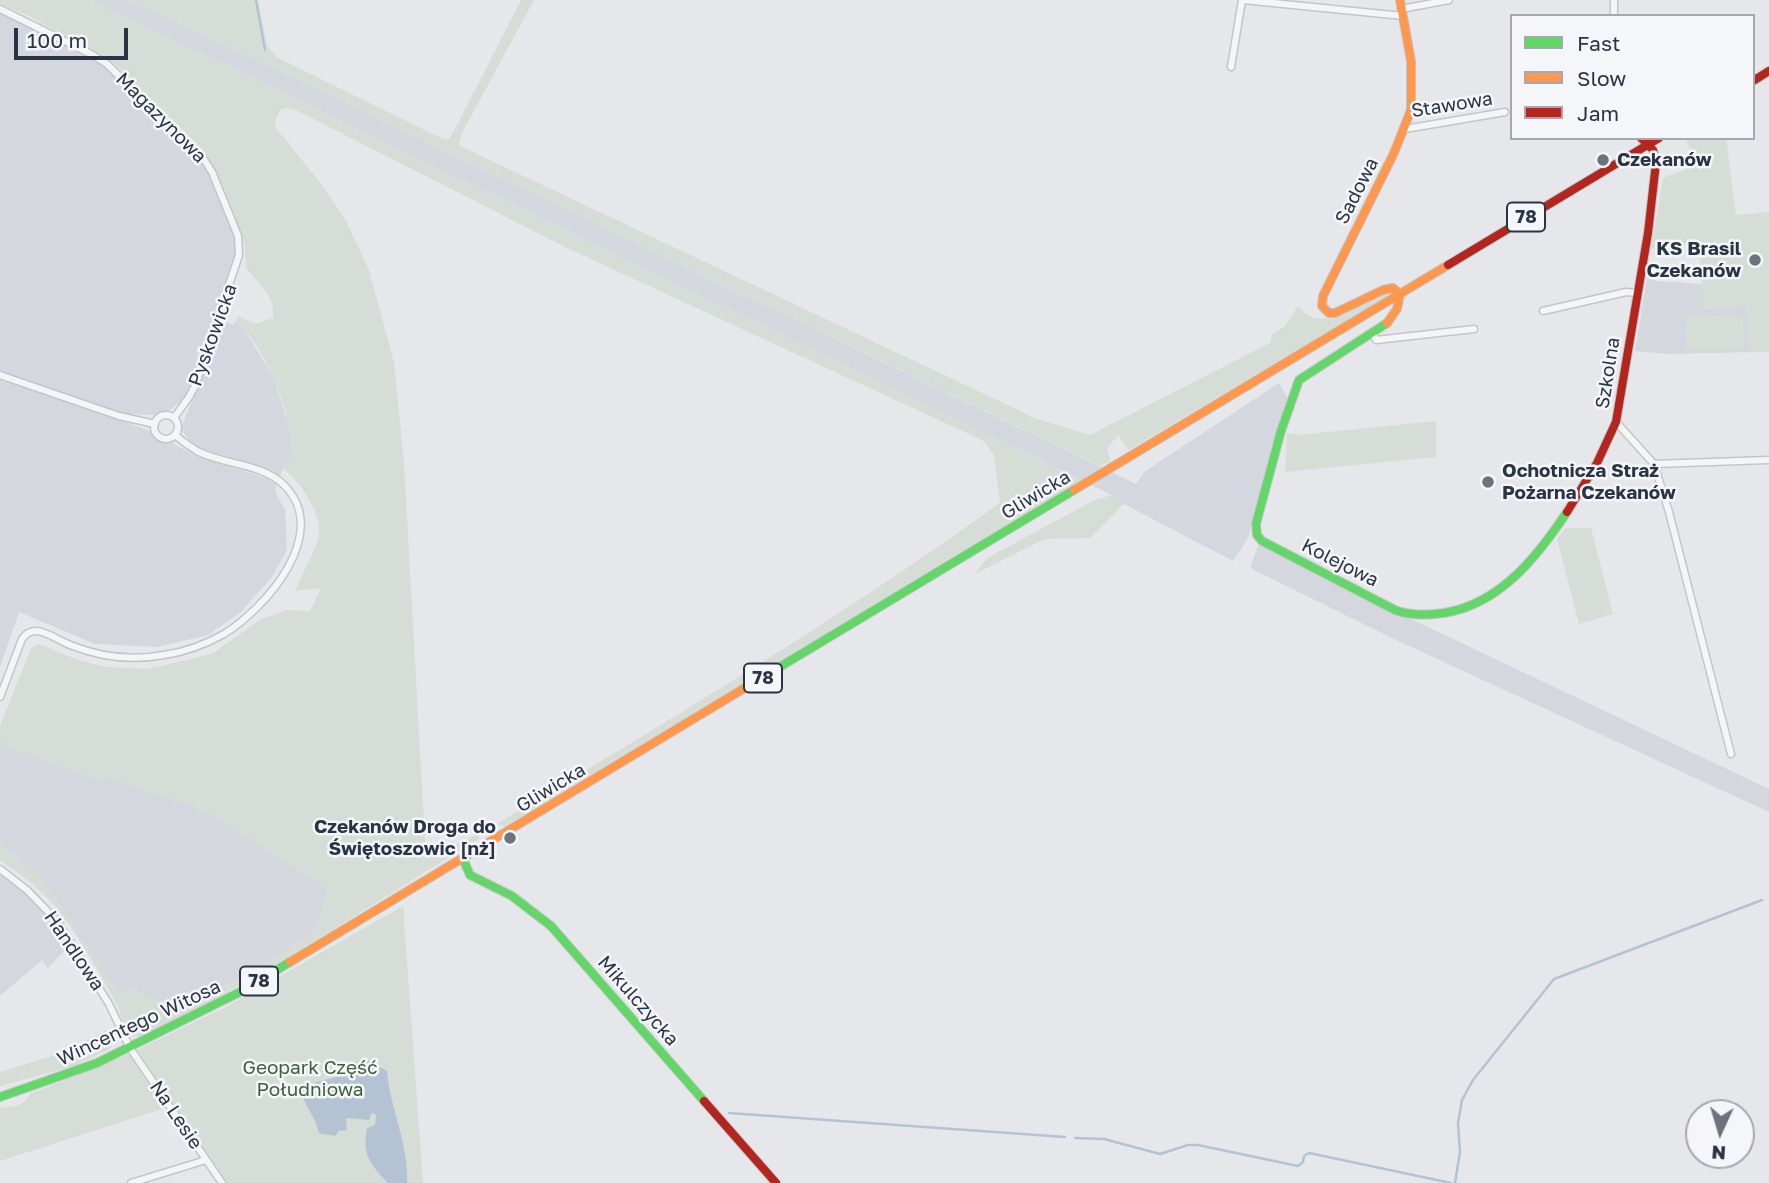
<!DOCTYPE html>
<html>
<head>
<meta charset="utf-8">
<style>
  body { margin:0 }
  #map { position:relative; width:1769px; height:1183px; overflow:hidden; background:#e5e7ea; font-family:"Golos Text",sans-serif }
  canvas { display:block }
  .legend { position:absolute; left:1510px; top:14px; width:245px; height:126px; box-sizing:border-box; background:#f4f6f9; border:2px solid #a4a8b1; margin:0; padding:9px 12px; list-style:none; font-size:21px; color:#2b3444 }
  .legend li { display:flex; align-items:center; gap:14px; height:35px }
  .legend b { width:35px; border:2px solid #a4a8b1 }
  .north { position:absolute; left:1685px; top:1099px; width:70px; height:70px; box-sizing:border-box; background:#f4f6f9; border:2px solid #a4a8b1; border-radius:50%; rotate:184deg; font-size:19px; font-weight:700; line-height:28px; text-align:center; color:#2b3444 }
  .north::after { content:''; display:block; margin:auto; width:24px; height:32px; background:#6c737e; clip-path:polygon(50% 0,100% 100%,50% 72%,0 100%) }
  .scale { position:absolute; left:14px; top:28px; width:114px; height:32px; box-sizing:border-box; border:4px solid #2b3444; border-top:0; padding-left:9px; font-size:21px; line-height:24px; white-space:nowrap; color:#2b3444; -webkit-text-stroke:5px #f4f6f9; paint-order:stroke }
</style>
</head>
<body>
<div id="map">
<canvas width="1769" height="1183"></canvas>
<ul class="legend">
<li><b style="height:9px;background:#63d668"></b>Fast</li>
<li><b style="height:9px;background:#ff974d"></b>Slow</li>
<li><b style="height:9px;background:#b3261e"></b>Jam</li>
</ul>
<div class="north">N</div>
<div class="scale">100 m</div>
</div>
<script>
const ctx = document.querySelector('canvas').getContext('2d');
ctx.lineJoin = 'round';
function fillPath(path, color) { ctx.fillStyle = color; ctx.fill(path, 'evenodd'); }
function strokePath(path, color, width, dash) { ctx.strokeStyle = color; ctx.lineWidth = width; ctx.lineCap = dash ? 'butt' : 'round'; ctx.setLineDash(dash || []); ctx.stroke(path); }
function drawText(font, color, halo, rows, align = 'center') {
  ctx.font = font + ' "Golos Text",sans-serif'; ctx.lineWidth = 5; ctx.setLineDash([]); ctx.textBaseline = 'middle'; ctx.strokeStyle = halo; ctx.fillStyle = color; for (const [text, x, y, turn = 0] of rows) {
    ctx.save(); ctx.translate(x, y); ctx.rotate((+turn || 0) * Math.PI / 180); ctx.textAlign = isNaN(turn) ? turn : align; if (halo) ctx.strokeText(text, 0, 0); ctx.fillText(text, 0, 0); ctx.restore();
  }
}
const built = new Path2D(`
  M 91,0 L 128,0 L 201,33 L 1136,484 L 1144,472 L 1279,383 L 1289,401 L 1279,427 L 1248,538 L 1233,561 L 1124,504 L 1112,495 Z
  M 0,12 L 109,69 L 204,163 L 234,234 L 236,249 L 232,269 L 189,389 L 182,400 L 169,411 L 157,415 L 128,414 L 116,411 L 114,418 L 147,430 L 162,442 L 170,442 L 195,455 L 266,478 L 277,485 L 275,491 L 285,510 L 287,550 L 272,577 L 241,612 L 208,635 L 157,647 L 95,644 L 19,612 L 0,667 Z
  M 1648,271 L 1654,272 L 1655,281 L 1703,284 L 1705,308 L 1747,305 L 1751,352 L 1668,354 L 1635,351 Z
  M 222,320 L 233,325 L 235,322 L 245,331 L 273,376 L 292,436 L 292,459 L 285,463 L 280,476 L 262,467 L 202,449 L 191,443 L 181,429 Z
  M 1259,543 L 1390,609 L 1769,789 L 1769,812 L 1394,639 L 1250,568 Z
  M 0,742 L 101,781 L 105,776 L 210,812 L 328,889 L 315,932 L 249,973 L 184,1007 L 159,1002 L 140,994 L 135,988 L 124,994 L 112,994 L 74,931 L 56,907 L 33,884 L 0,860 Z
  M 0,874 L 19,888 L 40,908 L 74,953 L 67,951 L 62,953 L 48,968 L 42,960 L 0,996 Z`);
const green = new Path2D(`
  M 0,0 L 91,0 L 1081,480 L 505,826 L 495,825 C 666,722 838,620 1000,503 L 994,455 L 984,441 L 567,248 L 294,109 L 285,108 L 280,110 L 275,121 L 276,128 L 322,185 L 345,219 L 369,270 L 394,363 L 404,463 L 426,859 L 478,834 L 479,839 C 368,906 260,981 141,1036 L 134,1036 L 127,1031 L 117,1005 L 84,946 L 84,941 L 117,991 L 124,994 L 136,987 L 140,994 L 159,1002 L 184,1007 L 249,973 L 315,932 L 328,889 L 210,813 L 105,776 L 102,781 L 0,742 L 0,726 L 31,648 L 39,644 L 78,660 L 106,667 L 148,669 L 212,654 L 261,619 L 288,610 L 310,611 L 321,588 L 295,591 C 302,574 312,557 318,540 C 325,518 301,481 283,469 L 285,463 L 292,458 C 292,416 269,349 235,322 L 238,316 L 256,324 L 273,318 C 276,295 259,285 246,268 L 245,247 L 222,184 L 202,149 L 115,64 L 27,15 L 0,4 Z
  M 128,0 L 258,0 L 267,46 L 278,58 L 445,140 L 450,138 L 457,125 L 521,0 L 534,0 L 463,131 L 458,145 L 1037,419 L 1090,435 L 1270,343 L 1272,335 L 1285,326 L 1298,306 C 1321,336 1355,305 1381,292 L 1387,292 L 1388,296 L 1129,450 L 1118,435 L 1107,449 L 1110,461 L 1100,466 L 201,33 Z
  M 1687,138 L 1726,138 L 1736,215 L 1769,212 L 1769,352 L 1751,352 L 1746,305 L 1704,308 L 1699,243 L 1651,249 L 1663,178 L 1699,164 L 1685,139 Z
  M 1743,315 L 1744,349 L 1686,350 L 1685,317 Z
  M 1436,421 L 1436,457 L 1285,472 L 1287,433 L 1298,435 Z
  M 1112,495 L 1124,504 L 1090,538 L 1045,539 L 975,574 L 987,558 L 1095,500 Z
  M 1566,528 L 1591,528 L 1613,614 L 1579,624 L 1557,539 Z
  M 0,842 L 37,872 L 79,932 C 68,928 61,912 53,903 C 37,887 20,872 0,860 Z
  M 403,906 L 423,1183 L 227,1183 L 137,1050 L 226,1007 Z
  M 106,1030 L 111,1041 L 110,1049 L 74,1066 L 0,1086 L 0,1072 L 65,1052 Z
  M 129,1054 L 165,1108 L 0,1161 L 0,1108 C 13,1106 24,1107 30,1094 Z`);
const water = new Path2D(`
  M 367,1060 L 387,1071 C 390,1108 409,1145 407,1183 L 388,1183 C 370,1164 362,1155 367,1128 L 375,1125 L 376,1115 L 372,1113 L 369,1120 L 346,1118 L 347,1130 L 339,1131 L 335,1136 L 319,1133 L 316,1123 L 297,1087 L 336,1077 L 355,1062 Z`);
const stream = new Path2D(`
  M 256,0 L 265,50
  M 729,1113 L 1065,1137
  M 1075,1138 L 1104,1139 L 1160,1154 L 1188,1145 L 1198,1145 L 1298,1166 L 1303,1162 L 1304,1156 L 1309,1153 L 1451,1183
  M 1455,1183 L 1460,1152 L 1458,1123 L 1462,1100 L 1473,1080 L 1554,979 L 1762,900`);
const street = new Path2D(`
  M 1243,0 L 1403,16
  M 0,9 L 91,54 L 107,64 L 205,161 L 212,172 L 238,236 L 239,255 L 195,386 L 189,397 L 174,418
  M 1401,9 L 1449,0
  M 1614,16 L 1614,0
  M 1231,67 L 1242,0
  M 1405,129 L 1505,112
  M 1543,311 L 1626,292 L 1637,293
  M 1372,332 L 1376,340 L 1474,329
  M 0,375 L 119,416 L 155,424
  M154 427a12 12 0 1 1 24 0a12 12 0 1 1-24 0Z
  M 1616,422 L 1654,464 L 1669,512 L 1731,754
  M 1654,464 L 1769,460
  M 0,697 L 22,639 C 26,634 29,631 36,631 C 46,631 60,641 70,645 C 100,657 132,661 164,655 C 185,652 206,644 224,634 C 266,608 331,534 285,486 C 263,463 224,465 197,451 C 189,446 182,441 175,435
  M 0,869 L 27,890 L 57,921 L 109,1004 L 130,1048 L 222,1183
  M 131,1183 L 206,1160`);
const fast = new Path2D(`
  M 1387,323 L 1299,380 L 1281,431 L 1256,524 L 1257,535 L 1262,541 L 1395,610 C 1411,616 1427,615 1444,613 C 1500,604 1537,557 1567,512
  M 743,689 L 1074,490
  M 463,859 L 470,875 L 512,896 L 551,926 L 704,1101
  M 0,1097 L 97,1063 L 242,991 L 290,962`);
const slow = new Path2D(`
  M 1387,323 L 1397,309 L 1400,294 L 1393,288 L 1383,290 L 1335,313 L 1329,313 L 1322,306 L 1323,296 L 1394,153 L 1411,110 L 1411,61 L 1400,0
  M 1074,490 L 1448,265
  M 290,962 L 743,689`);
const jam = new Path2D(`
  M 1753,81 L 1769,71
  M 1448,265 L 1659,138
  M 1567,512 L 1597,463 L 1616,422 L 1648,233 L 1656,163 L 1653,150 L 1641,138
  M 704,1101 L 776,1183`);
const markers = [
  [1603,160,7,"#6c737e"],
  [1755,260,7,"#6c737e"],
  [1488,482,7,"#6c737e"],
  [510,838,7,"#6c737e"]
];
const shields = [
  [1526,217,38],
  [763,678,38],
  [259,981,38]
];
const shieldNames = [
  ["78",1526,217],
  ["78",763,678],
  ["78",259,981]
];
const streetNames = [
  ["Stawowa",1452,105,-9],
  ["Magazynowa",161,118,45],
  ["Sadowa",1357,191,-63],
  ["Pyskowicka",213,335,-70],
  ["Szkolna",1608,373,-81],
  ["Gliwicka",1036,495,-31],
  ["Kolejowa",1340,563,27],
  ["Gliwicka",551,788,-31],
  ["Handlowa",74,951,56],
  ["Mikulczycka",638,1001,49],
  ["Wincentego Witosa",139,1023,-25],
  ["Na Lesie",176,1115,56]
];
const poiNames = [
  ["Czekanów",1617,160],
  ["KS Brasil",1741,249,"right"],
  ["Czekanów",1741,271,"right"],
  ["Ochotnicza Straż",1502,471],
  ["Pożarna Czekanów",1502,493],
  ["Czekanów Droga do",496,827,"right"],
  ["Świętoszowic [nż]",496,849,"right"]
];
const parkNames = [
  ["Geopark Część",310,1068],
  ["Południowa",310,1090]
];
fillPath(built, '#d4d7dd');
fillPath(green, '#d6ddd6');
fillPath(water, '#b4c3d4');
strokePath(stream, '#b4c3d4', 2.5);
strokePath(street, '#c3c5c8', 9);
strokePath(fast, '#c3c5c8', 10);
strokePath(slow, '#c3c5c8', 10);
strokePath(jam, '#c3c5c8', 10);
strokePath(street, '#f4f5f7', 6);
strokePath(fast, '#63d668', 8);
strokePath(slow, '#ff974d', 8);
strokePath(jam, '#b3261e', 8);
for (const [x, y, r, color] of markers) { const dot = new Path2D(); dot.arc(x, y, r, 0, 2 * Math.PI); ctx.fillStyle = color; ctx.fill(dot); strokePath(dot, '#f4f6f9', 2.5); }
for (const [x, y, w] of shields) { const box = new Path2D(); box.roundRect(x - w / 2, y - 14.5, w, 29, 5); ctx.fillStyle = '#f4f6f9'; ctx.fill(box); strokePath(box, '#2b3444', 2); }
drawText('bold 18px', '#2b3444', null, shieldNames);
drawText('19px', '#2b3444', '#f4f6f9', streetNames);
drawText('bold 19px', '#2b3444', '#f4f6f9', poiNames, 'left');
drawText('19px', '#3f5f39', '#f4f6f9', parkNames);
</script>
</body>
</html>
